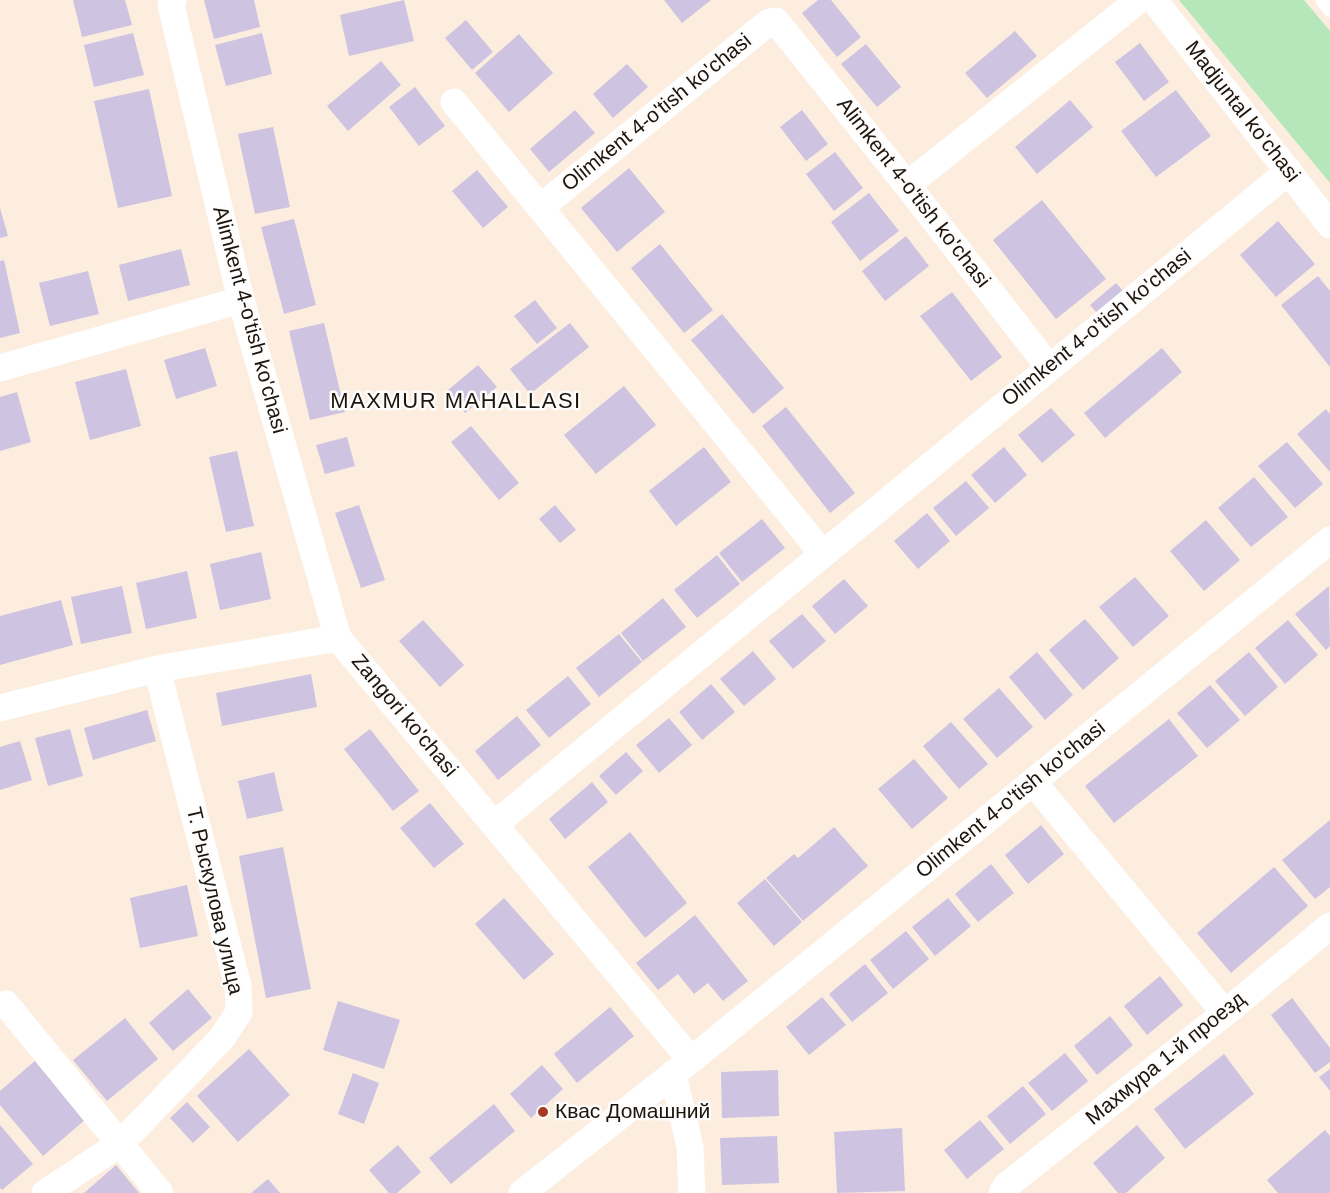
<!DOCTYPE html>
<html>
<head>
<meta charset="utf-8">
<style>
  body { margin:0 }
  canvas { display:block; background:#fceddf }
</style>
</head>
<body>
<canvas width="1330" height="1193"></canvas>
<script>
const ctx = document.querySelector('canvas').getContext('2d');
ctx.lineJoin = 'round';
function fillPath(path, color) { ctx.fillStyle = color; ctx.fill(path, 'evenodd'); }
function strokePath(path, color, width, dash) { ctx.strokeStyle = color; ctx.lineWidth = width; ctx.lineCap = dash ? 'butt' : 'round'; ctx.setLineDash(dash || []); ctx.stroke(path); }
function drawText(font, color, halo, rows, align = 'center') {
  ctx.font = font + ' Arial,sans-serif'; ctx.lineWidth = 5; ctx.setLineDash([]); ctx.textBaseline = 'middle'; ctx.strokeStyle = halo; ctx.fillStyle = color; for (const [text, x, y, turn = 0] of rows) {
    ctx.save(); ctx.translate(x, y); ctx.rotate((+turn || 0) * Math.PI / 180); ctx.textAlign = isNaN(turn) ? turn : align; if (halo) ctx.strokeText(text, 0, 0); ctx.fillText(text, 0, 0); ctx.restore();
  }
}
const green = new Path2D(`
  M 1179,0 L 1304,0 L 1330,31 L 1330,183 Z`);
const building = new Path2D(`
  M 73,0 L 125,0 L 132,25 L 82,37 Z
  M 204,0 L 254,0 L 260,27 L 214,39 Z
  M 404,0 L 414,41 L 349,56 L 340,15 Z
  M 664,0 L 711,0 L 682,23 Z
  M 818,0 L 831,0 L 861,37 L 837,57 L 802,13 Z
  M 466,20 L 493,52 L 472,70 L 445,38 Z
  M 1015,31 L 1037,56 L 987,98 L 965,73 Z
  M 133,33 L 144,75 L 94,87 L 84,45 Z
  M 262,33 L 272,74 L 226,86 L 215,45 Z
  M 519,34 L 553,73 L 509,112 L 475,73 Z
  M 1140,43 L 1169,82 L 1144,101 L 1115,62 Z
  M 866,44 L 901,87 L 877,107 L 841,64 Z
  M 381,61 L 401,85 L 348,131 L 327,106 Z
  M 627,64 L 648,87 L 613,118 L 593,94 Z
  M 415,87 L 445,126 L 419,146 L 389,107 Z
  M 149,89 L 172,196 L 118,208 L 94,101 Z
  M 1176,90 L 1211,136 L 1156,177 L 1121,131 Z
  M 1070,100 L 1093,127 L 1037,174 L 1015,147 Z
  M 575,110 L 595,133 L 549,172 L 530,149 Z
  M 802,110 L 828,144 L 806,161 L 780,127 Z
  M 273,127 L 290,207 L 255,214 L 238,134 Z
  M 835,152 L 863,188 L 834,211 L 806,174 Z
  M 629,168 L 665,212 L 617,252 L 581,208 Z
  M 477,170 L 508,207 L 483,228 L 452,191 Z
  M 869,193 L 899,231 L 860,261 L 831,222 Z
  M 1042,200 L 1106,279 L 1056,319 L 993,240 Z
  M 0,208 L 8,236 L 0,238 Z
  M 294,219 L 316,305 L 284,314 L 261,227 Z
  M 1278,221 L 1315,264 L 1276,297 L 1240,255 Z
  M 906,236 L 929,266 L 885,301 L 862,271 Z
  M 660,244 L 713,310 L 684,333 L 631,268 Z
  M 181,249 L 190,285 L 128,301 L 119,265 Z
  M 4,260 L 20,333 L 0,338 L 0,261 Z
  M 88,271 L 99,314 L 50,326 L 39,283 Z
  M 1318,276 L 1330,291 L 1330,367 L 1281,305 Z
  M 1116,283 L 1129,298 L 1103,320 L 1090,305 Z
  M 952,292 L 1002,357 L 971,381 L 920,316 Z
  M 535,300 L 557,328 L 537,344 L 514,316 Z
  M 722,314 L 784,388 L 753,414 L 691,340 Z
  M 324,323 L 345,412 L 310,420 L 289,331 Z
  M 570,323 L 589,347 L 530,394 L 510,369 Z
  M 205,348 L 217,386 L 176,399 L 164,360 Z
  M 1162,348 L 1182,372 L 1105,438 L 1084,413 Z
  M 478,365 L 497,387 L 465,413 L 447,391 Z
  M 126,369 L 141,426 L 90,440 L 75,382 Z
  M 624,386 L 656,425 L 596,474 L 564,435 Z
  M 17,392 L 31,442 L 0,451 L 0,397 Z
  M 786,407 L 855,493 L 830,513 L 762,426 Z
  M 1051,408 L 1075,435 L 1042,463 L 1018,435 Z
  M 1326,409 L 1330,414 L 1330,472 L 1297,434 Z
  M 471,426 L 519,483 L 499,500 L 451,442 Z
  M 347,437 L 355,466 L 325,474 L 316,445 Z
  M 1287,442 L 1323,484 L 1295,508 L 1258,466 Z
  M 704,447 L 731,482 L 676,526 L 649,491 Z
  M 1004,447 L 1027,475 L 995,503 L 971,475 Z
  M 237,451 L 254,526 L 226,532 L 209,457 Z
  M 1254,477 L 1288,517 L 1251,547 L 1218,508 Z
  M 966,481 L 989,508 L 956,536 L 933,508 Z
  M 359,505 L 385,580 L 361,588 L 335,513 Z
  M 555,505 L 576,530 L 560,543 L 539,519 Z
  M 927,513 L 950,541 L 918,569 L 894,541 Z
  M 762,519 L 785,548 L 742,582 L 719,553 Z
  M 1206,520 L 1240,560 L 1204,591 L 1170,551 Z
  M 261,552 L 271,599 L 220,610 L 210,564 Z
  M 717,555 L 740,584 L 697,618 L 674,590 Z
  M 187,571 L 197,618 L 146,629 L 136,583 Z
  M 1135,577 L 1169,616 L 1133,647 L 1099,607 Z
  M 844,579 L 868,606 L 835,634 L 812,606 Z
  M 122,586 L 132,633 L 81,644 L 71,597 Z
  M 1329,586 L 1330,646 L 1326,650 L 1295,614 Z
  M 663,598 L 686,627 L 643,661 L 621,633 Z
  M 61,600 L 73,645 L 0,665 L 0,616 Z
  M 802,614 L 826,641 L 793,669 L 769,641 Z
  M 1085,619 L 1119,658 L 1083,690 L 1049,650 Z
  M 423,620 L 464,665 L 440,687 L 399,641 Z
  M 1288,620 L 1318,655 L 1285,684 L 1255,648 Z
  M 619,634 L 642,662 L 599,697 L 576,668 Z
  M 753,651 L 776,679 L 744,706 L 720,679 Z
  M 1037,652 L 1073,695 L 1045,720 L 1009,677 Z
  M 1249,652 L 1278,687 L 1245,716 L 1215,681 Z
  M 311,674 L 317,707 L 222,726 L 216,693 Z
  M 568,676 L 591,704 L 549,738 L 526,710 Z
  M 711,684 L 735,712 L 702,740 L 679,712 Z
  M 1210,685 L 1240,720 L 1207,748 L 1177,713 Z
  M 999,688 L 1033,727 L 997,758 L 963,719 Z
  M 147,710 L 156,741 L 93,760 L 84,728 Z
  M 517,716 L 541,745 L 498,780 L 475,751 Z
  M 669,718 L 692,745 L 659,773 L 636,745 Z
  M 1169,719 L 1198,756 L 1114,823 L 1085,786 Z
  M 951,722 L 988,764 L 959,789 L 923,746 Z
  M 70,729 L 83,776 L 48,786 L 35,738 Z
  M 370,729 L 419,791 L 393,811 L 344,749 Z
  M 20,741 L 32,780 L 0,790 L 0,747 Z
  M 626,752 L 643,771 L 616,795 L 599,776 Z
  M 914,759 L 948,798 L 912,829 L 878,789 Z
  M 274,772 L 283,811 L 247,819 L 238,781 Z
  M 592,782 L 608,802 L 565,839 L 549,819 Z
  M 430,803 L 464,844 L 434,868 L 400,828 Z
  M 1330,820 L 1330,887 L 1315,899 L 1282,860 Z
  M 1041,825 L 1064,854 L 1028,884 L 1005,855 Z
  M 834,827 L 868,866 L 803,921 L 766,878 L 794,854 L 798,858 Z
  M 630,832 L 687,903 L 645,938 L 588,867 Z
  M 283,847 L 311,989 L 266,998 L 239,856 Z
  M 991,864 L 1014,893 L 978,922 L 955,894 Z
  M 1274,867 L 1308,906 L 1231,973 L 1197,933 Z
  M 765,879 L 802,922 L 774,946 L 737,903 Z
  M 187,885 L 198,936 L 140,948 L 130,898 Z
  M 504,898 L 554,954 L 524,980 L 475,924 Z
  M 948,898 L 971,926 L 935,956 L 912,927 Z
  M 695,915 L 748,981 L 723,1001 L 708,983 L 694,994 L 678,974 L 658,990 L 636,963 Z
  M 906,931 L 929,959 L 893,989 L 870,960 Z
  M 865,964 L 888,993 L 852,1022 L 829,994 Z
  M 1160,976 L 1183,1005 L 1147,1035 L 1124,1006 Z
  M 188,989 L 212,1018 L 173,1051 L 149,1023 Z
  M 822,997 L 846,1025 L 809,1055 L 786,1027 Z
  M 1292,998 L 1330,1048 L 1330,1062 L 1315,1073 L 1271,1015 Z
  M 338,1001 L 400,1020 L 384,1069 L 323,1050 Z
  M 610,1007 L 634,1036 L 577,1083 L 554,1054 Z
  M 1110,1016 L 1133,1045 L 1097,1075 L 1074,1046 Z
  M 125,1018 L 158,1059 L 107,1101 L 73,1060 Z
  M 249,1049 L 290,1095 L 238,1142 L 197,1096 Z
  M 1065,1053 L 1088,1081 L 1052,1111 L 1028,1083 Z
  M 1224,1054 L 1254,1094 L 1185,1149 L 1154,1109 Z
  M 36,1060 L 86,1119 L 43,1156 L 0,1105 L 0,1091 Z
  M 542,1065 L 563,1089 L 531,1118 L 510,1094 Z
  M 1330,1069 L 1330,1091 L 1319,1077 Z
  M 778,1070 L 779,1116 L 722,1118 L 721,1072 Z
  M 353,1073 L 379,1083 L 364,1124 L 338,1114 Z
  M 1023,1086 L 1046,1114 L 1010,1144 L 987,1116 Z
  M 187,1102 L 210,1127 L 193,1143 L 170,1118 Z
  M 494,1104 L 515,1131 L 451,1184 L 429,1158 Z
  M 980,1120 L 1004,1149 L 967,1179 L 944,1150 Z
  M 0,1125 L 33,1164 L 2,1190 L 0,1188 Z
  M 1137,1125 L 1165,1158 L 1126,1193 L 1118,1193 L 1093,1163 Z
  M 902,1128 L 905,1191 L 837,1193 L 834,1132 Z
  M 1325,1130 L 1330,1136 L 1330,1193 L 1278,1193 L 1267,1180 Z
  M 777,1136 L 779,1183 L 722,1185 L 720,1138 Z
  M 398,1145 L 421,1172 L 397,1193 L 389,1193 L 369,1170 Z
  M 116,1165 L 139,1193 L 84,1193 Z
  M 268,1179 L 280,1193 L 251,1193 Z`);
const lane = new Path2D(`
  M 1322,0 L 1330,10`);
const street = new Path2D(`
  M 173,0 L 171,5 L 241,300 L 338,638 L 691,1060
  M 1154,0 L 1330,225
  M 454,102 L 823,554
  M 907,185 L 1139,0
  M 541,207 L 769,22 L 776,21 L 907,185 L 1049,367
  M 0,368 L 241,300
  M 0,708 L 157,669 L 338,638
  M 1033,782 L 1225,1013
  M 495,824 L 1289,171
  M 6,1004 L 160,1193
  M 673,1074 L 690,1147 L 692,1193
  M 45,1193 L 121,1143 L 222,1038 L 239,1012 L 238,986 L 157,669
  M 522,1193 L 691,1060 L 1330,540
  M 1002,1193 L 1006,1186 L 1225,1013 L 1330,926`);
const markers = [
  [543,1112,6,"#a53c21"]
];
const streetNames = [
  ["Madjuntal ko'chasi",1242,112,52],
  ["Olimkent 4-o'tish ko'chasi",657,113,-39],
  ["Alimkent 4-o'tish ko'chasi",913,193,52],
  ["Alimkent 4-o'tish ko'chasi",249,320,75],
  ["Olimkent 4-o'tish ko'chasi",1097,328,-39],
  ["Zangori ko'chasi",404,716,50],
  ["Olimkent 4-o'tish ko'chasi",1011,800,-39],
  ["Т. Рыскулова улица",214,901,77],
  ["Махмура 1-й проезд",1166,1059,-39]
];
const poiNames = [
  ["Квас Домашний",555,1112]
];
const neighbourhoodNames = [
  ["MAXMUR MAHALLASI",456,402]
];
fillPath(green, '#b6e7bb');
fillPath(building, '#cec3e0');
strokePath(lane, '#fff', 14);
strokePath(street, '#fff', 27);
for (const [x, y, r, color] of markers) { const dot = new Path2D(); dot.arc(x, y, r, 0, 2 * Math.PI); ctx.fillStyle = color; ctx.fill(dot); strokePath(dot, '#fdfdfd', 2); }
drawText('21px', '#1d140c', '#fdfdfd', streetNames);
drawText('21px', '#1d140c', '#fdfdfd', poiNames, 'left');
ctx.letterSpacing = '1.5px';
drawText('22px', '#1d140c', '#fdfdfd', neighbourhoodNames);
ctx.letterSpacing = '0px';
</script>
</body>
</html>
